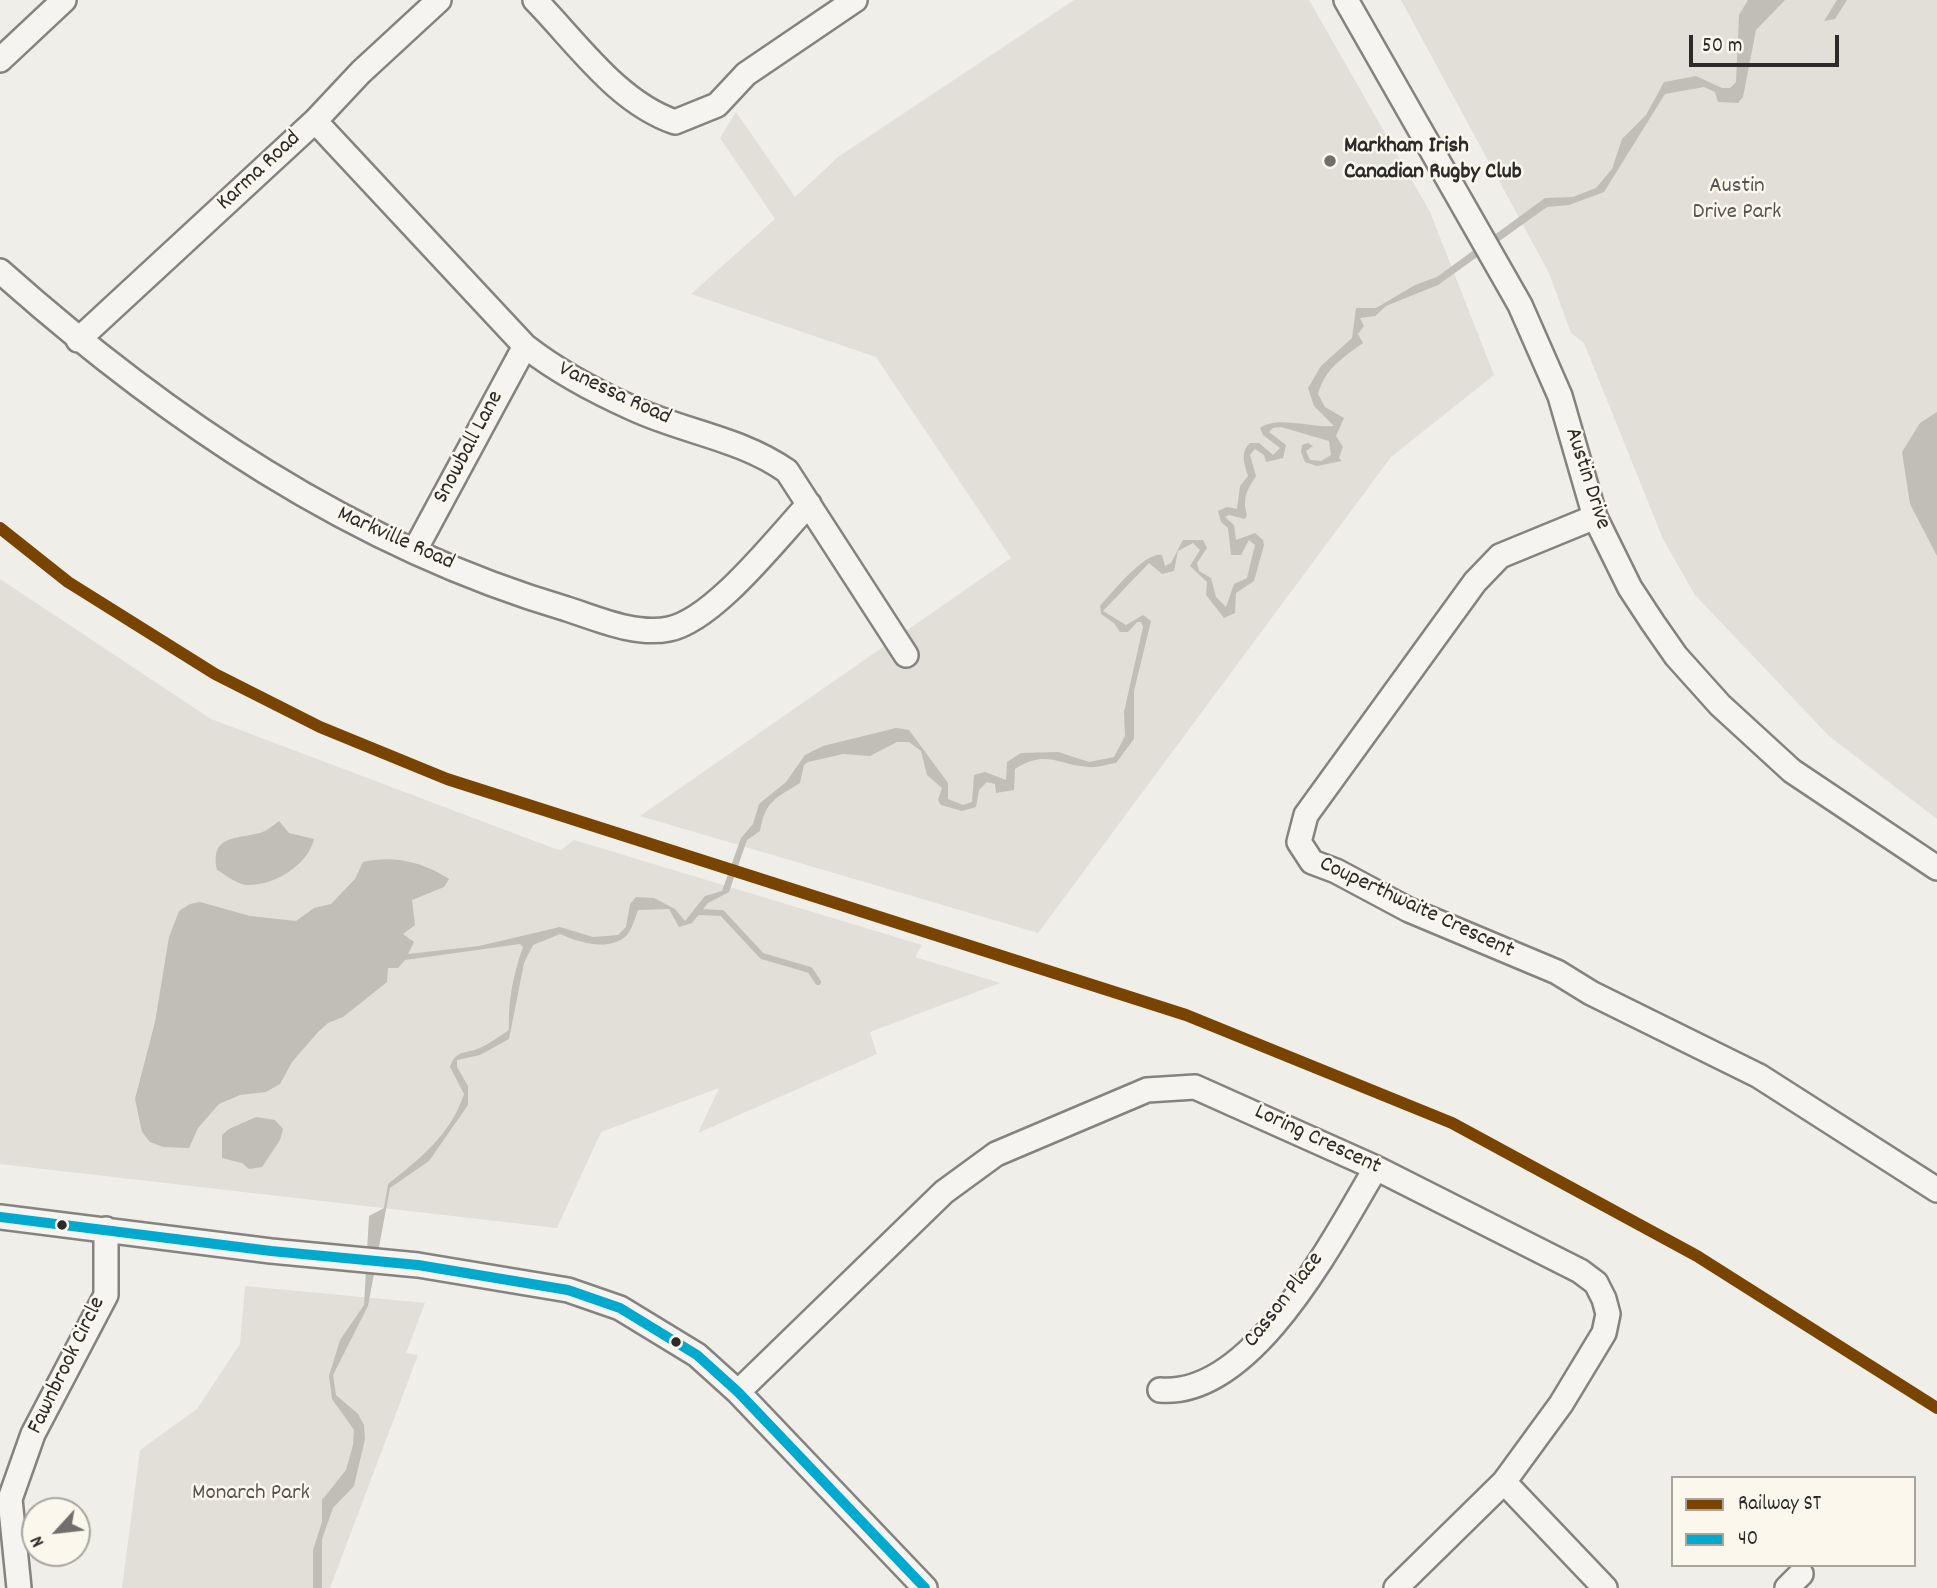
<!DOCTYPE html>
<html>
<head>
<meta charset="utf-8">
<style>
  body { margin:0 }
  #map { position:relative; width:1937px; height:1588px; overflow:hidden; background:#f0eee8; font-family:Dekko,sans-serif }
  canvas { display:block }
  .legend { position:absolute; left:1671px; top:1476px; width:245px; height:91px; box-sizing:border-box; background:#fbf7ec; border:2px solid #a8a59f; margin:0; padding:9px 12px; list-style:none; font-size:21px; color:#2b2b2b }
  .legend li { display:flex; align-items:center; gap:14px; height:35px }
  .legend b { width:35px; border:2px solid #a8a59f }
  .north { position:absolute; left:21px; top:1497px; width:70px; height:70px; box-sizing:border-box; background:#fbf7ec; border:2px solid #a8a59f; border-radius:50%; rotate:243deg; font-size:19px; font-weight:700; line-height:28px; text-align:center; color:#2b2b2b }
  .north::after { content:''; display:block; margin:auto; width:24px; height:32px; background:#706f6d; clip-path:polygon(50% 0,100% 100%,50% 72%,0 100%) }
  .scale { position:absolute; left:1689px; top:35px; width:150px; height:32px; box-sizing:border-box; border:4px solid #2b2b2b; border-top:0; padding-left:9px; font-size:21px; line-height:24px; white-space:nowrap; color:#2b2b2b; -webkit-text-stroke:5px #fbf7ec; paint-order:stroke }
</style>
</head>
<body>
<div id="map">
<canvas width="1937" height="1588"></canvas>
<ul class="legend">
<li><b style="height:9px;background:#794400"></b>Railway ST</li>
<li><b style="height:9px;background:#00a9ce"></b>40</li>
</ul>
<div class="north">N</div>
<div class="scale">50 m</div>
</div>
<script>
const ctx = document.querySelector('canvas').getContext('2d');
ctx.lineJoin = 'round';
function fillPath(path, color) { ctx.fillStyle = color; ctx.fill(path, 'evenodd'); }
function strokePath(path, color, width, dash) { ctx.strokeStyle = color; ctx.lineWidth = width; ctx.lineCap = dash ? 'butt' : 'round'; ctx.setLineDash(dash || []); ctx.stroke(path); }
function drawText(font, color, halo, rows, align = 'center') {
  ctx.font = font + ' Dekko,sans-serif'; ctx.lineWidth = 5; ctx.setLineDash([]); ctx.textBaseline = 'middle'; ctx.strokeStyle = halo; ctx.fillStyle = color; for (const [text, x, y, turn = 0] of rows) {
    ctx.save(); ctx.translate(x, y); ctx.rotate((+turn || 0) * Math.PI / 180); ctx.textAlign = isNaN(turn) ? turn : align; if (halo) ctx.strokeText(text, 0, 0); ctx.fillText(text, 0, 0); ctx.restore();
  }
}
const green = new Path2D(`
  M 1074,0 L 1309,0 L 1430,212 L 1494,375 L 1391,457 L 1038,933 L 640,816 L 1011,558 L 876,357 L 691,294 L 775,219 L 720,138 L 736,112 L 795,197 L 838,157 Z
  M 1401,0 L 1937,0 L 1937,819 L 1829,736 L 1695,595 L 1663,539 L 1584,343 L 1571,333 L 1549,273 Z
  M 0,579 L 211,719 L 553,848 L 561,850 L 574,840 L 922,945 L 915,957 L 1000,983 L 870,1032 L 877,1054 L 698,1133 L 719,1088 L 601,1132 L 557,1228 L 0,1164 Z
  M 245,1286 L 425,1303 L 406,1353 L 418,1355 L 330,1588 L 122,1588 L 140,1450 L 197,1409 L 240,1344 Z`);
const water = new Path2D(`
  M 1748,0 L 1785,0 L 1756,30 L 1743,97 L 1738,103 L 1718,102 L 1715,92 L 1704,87 L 1665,94 L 1604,192 L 1569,205 L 1547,207 L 1438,285 L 1386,306 L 1375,316 L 1360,318 L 1364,326 L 1358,334 L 1363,343 C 1342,358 1325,369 1318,394 L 1325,407 L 1344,418 L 1336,436 L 1343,447 L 1339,458 L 1342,461 L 1317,466 L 1305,462 L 1301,452 L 1302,445 L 1308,443 L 1313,446 L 1306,451 L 1310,460 L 1321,461 L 1331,455 L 1329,441 L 1281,427 L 1273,428 L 1269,432 L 1286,445 L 1283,458 L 1266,462 L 1264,455 L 1255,449 L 1250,455 L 1256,476 C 1247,490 1242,498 1247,515 L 1245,519 L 1229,515 L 1225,517 L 1234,525 L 1236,540 L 1255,533 L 1263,540 L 1264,545 L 1254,581 L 1236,593 L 1235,613 L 1224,618 L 1206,595 L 1207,582 L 1190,566 L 1200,550 L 1193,543 L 1178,551 L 1174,571 L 1162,574 L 1149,563 L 1103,611 L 1126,625 L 1143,615 L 1151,621 L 1134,691 L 1134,739 L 1116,763 C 1108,764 1097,768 1089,767 C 1058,765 1046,749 1015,769 L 1014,790 L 996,793 L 995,784 L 987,782 L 979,790 L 976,807 L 962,811 L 941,805 L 938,800 L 942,788 L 927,775 L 921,751 L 909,742 L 897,742 L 870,756 L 843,754 L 808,762 L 804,765 L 800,783 C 776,798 765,801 760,831 L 747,840 L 729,892 L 708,903 L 692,923 L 679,927 L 669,909 L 638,910 C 635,918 632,930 626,936 C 608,952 578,942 560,934 L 533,945 L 524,963 L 509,1039 L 480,1055 L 457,1060 L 457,1067 L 468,1086 L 468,1105 L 429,1161 L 390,1188 L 368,1306 L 333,1375 L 336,1395 L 358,1414 L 364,1425 L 365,1439 L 354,1486 L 333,1508 L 322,1539 L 322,1588 L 313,1588 L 313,1550 L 322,1522 L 322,1500 L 346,1470 L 353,1445 L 354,1430 L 332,1399 L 329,1376 L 340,1340 L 364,1305 L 369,1216 L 384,1208 L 388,1184 C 421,1158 451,1134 464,1094 L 450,1067 C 456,1049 466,1054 480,1048 C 490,1043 500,1036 509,1030 C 508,1001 513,975 523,947 L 520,944 L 405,960 L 398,968 L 388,968 L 387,982 L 343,1017 L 328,1023 L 318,1032 L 292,1062 L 280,1084 L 266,1092 L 240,1095 L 219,1104 L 198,1128 L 189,1148 L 163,1147 L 150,1142 L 142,1132 L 135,1099 L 155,1022 L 169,937 L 179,911 L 190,904 L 200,902 L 250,916 L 296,921 L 314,908 L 331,904 L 355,879 L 363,862 C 393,855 423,862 449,879 L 444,887 L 412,900 L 415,925 L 403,934 L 414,942 L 408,954 L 479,946 L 560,927 L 593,937 L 618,935 L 626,927 L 630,904 L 636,897 L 654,898 L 675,909 L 685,921 L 705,896 L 722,891 L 741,838 L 753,824 L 759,804 L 786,782 L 805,755 L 823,746 L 896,728 L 909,730 L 948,783 L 948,799 L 963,805 L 972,802 L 974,775 L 985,772 L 1006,780 L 1007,762 L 1021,753 L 1058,752 L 1089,762 L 1114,757 L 1125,736 L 1124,712 L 1143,627 L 1141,622 L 1137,622 L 1128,632 L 1120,632 L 1114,623 L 1101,614 L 1100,606 C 1113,592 1144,552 1162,555 L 1165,566 L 1171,563 L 1183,540 L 1203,540 L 1207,548 L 1197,563 L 1199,571 L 1211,578 L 1216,597 L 1226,607 L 1234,584 L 1247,578 L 1255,545 L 1249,540 L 1241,555 L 1231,555 L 1228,528 L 1221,522 L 1218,511 L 1227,507 L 1237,509 L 1240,486 L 1248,476 C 1244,464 1240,452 1250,443 L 1259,443 L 1273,455 L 1280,448 L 1263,435 L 1260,428 C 1277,415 1311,428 1334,426 L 1314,406 L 1308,388 L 1321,366 L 1352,338 L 1356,308 L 1376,308 L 1415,285 L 1437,277 L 1545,198 L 1573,197 L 1596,188 L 1612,169 L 1622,139 L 1646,115 L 1664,82 L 1696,76 L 1722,88 L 1730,88 L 1736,82 L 1739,15 Z
  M 1837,0 L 1847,0 L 1835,19 L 1824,21 Z
  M 1937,412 L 1937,556 L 1910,504 L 1902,452 L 1920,423 Z
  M 279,821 L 289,833 L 314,839 C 308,865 274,886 247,885 C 238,885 226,875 217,870 C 210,835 236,839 260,833 C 267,831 274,825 279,821 Z
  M 256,1117 L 275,1120 L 283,1129 L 280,1140 L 262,1167 L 249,1169 L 242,1163 L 222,1158 L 222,1135 L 229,1129 Z`);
const stream = new Path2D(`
  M 700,912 L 722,913 L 762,956 L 810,970 L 818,982`);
const minor = new Path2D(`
  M 535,0 C 577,43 617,102 675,122 L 717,105 L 746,74 L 855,0
  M 1346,0 L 1520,305 L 1560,396 L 1595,517 L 1630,588 L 1653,623 L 1676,656 L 1720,705 L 1792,771 L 1937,868
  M 0,60 L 64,0
  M 315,121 L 525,346 C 557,371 594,391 632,408 C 683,432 740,438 787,471 L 906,655
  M 0,271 C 165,418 353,546 567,609 C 598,619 636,636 669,629 C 714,620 777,538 809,504
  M 78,340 L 315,121 L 361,72 L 439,0
  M 1595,517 L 1500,556 L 1475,582 L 1306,815 L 1299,842 L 1312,862 L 1336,871 L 1409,910 L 1557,972 L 1591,993 L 1759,1076 L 1937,1190
  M 415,550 L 525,346
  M 0,1217 L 271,1251 L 418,1265 L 568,1290 L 620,1308 L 697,1355 L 738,1392 L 925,1588
  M 1160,1390 C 1254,1398 1334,1237 1376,1168
  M 738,1392 L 944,1192 L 996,1154 L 1147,1090 L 1195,1087 L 1376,1168 L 1580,1271 L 1596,1283 L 1604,1299 L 1608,1314 L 1604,1333 L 1561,1404 L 1504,1482 L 1396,1588
  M 1504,1482 L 1605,1588
  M 19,1588 L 10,1499 L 33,1434 L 106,1295 L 106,1229
  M 1787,1588 L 1801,1574`);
const bus1 = new Path2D(`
  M 0,1217 L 271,1251 L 418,1265 L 568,1290 L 620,1308 L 697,1355 L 738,1392 L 925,1588`);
const rail1 = new Path2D(`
  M 0,528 L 68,582 L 215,674 L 320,727 L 447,779 L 1186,1015 L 1452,1123 L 1697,1256 L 1937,1408`);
const markers = [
  [1330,161,7,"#706f6d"],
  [62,1225,6,"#2b2b2b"],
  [676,1342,6,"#2b2b2b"]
];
const poiNames = [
  ["Markham Irish",1344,148],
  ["Canadian Rugby Club",1344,174]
];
const streetNames = [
  ["Karma Road",260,172,-43],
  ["Vanessa Road",614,395,25],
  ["Snowball Lane",470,448,-62],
  ["Austin Drive",1586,479,72],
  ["Markville Road",395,540,24],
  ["Couperthwaite Crescent",1416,909,25],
  ["Loring Crescent",1317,1141,25],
  ["Casson Place",1285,1301,-52],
  ["Fawnbrook Circle",68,1366,-64]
];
const parkNames = [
  ["Austin",1737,188],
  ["Drive Park",1737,214],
  ["Monarch Park",251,1495]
];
fillPath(green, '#e1dfd7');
fillPath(water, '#c0beb7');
strokePath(stream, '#c0beb7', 6);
strokePath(minor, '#848380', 28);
strokePath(minor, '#f5f4f0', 23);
strokePath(bus1, '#00a9ce', 10);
strokePath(rail1, '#794400', 12);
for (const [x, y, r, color] of markers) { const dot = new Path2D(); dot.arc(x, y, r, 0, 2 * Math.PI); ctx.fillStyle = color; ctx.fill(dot); strokePath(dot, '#fbf7ec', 2.5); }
drawText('bold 23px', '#2b2b2b', '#fbf7ec', poiNames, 'left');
drawText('23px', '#2b2b2b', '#fbf7ec', streetNames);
drawText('23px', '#565552', '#fbf7ec', parkNames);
</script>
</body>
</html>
